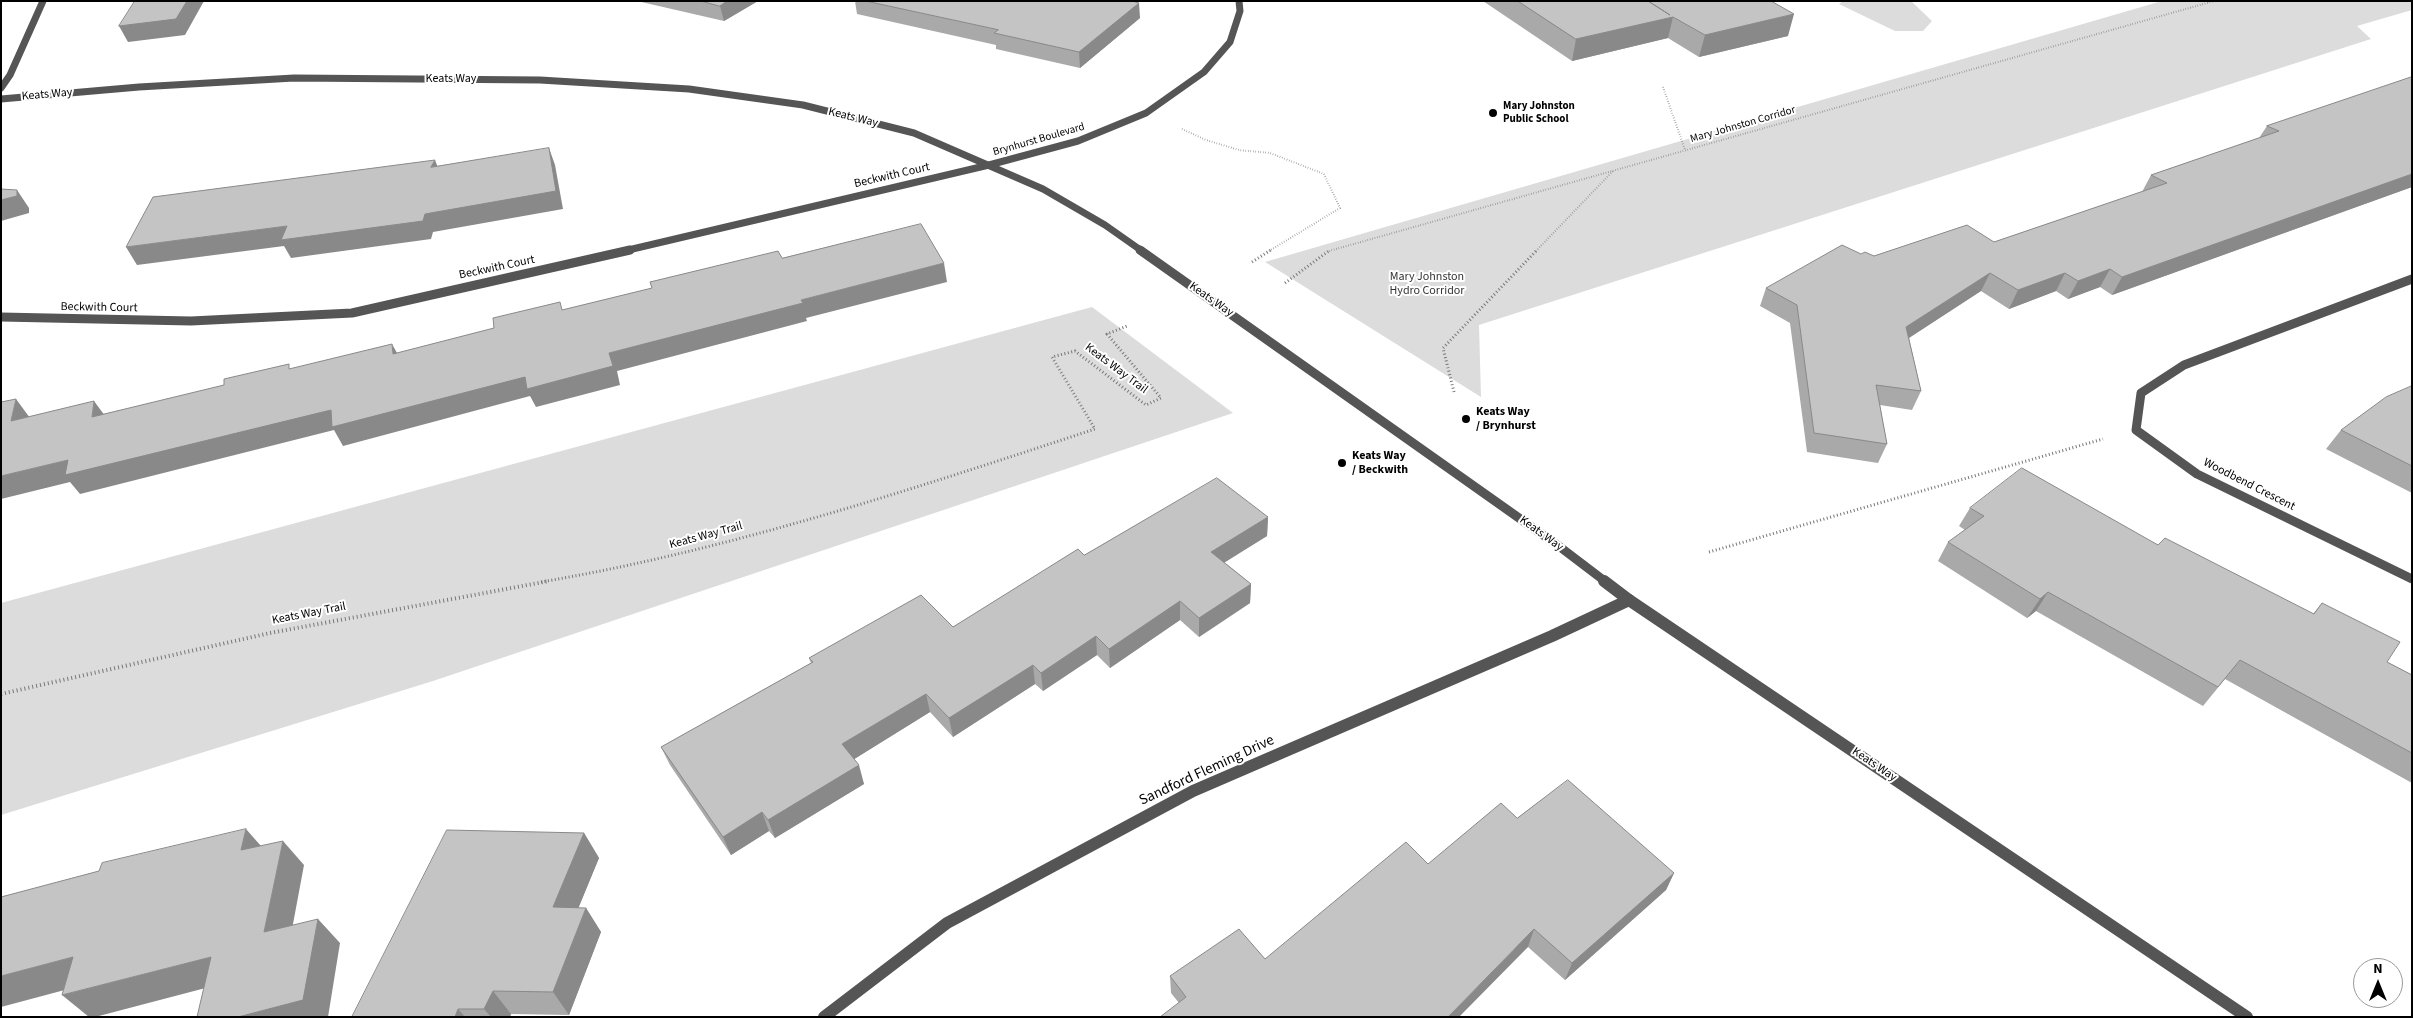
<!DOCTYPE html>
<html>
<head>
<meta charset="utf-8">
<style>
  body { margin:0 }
  #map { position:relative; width:2413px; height:1018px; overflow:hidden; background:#fff; font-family:"Source Sans 3",sans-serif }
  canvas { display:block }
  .frame { position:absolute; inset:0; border:2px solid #000; pointer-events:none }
  .north { position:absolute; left:2353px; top:958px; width:50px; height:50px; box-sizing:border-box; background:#fff; border:1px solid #999; border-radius:50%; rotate:0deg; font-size:14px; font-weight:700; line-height:20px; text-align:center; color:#000 }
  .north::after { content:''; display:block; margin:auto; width:18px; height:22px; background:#000; clip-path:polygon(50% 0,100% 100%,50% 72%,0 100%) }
</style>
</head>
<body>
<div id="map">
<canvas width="2413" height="1018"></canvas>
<div class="frame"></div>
<div class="north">N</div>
</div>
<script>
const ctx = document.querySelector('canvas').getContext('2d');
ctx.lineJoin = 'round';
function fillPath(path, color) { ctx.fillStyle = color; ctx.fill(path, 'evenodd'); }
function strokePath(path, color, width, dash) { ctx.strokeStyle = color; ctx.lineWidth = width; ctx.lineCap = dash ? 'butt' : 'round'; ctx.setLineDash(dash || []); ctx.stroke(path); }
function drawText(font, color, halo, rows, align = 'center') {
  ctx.font = font + ' "Source Sans 3",sans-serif'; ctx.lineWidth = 4; ctx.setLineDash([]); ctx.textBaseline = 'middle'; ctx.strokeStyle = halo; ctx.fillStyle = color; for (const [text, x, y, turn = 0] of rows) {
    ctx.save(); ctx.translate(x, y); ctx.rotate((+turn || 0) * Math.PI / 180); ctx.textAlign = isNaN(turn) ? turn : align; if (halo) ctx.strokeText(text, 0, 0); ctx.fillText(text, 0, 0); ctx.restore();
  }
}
const green = new Path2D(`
  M 1843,1 L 1911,1 L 1932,21 L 1923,31 L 1895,31 L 1839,4 Z
  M 2162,1 L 2412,1 L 2412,10 L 2357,26 L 2371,39 L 1479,325 L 1481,397 L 1265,262 Z
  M 1092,307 L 1233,413 L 433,681 L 1,815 L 1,603 Z`);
const pathFar2 = new Path2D(`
  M 1663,87 L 1685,150
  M 1182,129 L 1206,140 L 1239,150 L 1270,153 L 1324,174 L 1340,208 L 1269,251
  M 1329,251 L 2214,1
  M 1536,251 L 1613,171`);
const pathFar1 = new Path2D(`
  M 1252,262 L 1271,250
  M 1285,283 L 1330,250
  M 1454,392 L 1443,348 L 1537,250
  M 1709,552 L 2103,439
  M 541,582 C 730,550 913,489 1095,429 L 1052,357 L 1075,351 L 1146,405 L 1161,398 L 1107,334 L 1127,326`);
const path = new Path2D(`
  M 1,694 L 270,633 L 549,581`);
const minorFar2 = new Path2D(`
  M 1,88 L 10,75 L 43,1
  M 624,251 L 989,165 L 1078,141 L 1146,113 L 1204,72 L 1230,42 L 1240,11 L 1239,1`);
const minorFar1 = new Path2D(`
  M 2412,279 L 2184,365 L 2141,393 L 2136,430 L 2197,474 L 2412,579
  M 1,317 L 191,321 L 352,313 L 630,250`);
const minor = new Path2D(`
  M 824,1017 L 947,923 L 1193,791 L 1552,636 L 1629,600`);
const tertiaryFar2 = new Path2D(`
  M 1,99 L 139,87 L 294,78 L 540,80 L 689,89 L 803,105 L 914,133 L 1043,189 L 1105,225 L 1142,251`);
const tertiaryFar1 = new Path2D(`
  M 1140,250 L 1560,547 L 1606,582`);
const tertiary = new Path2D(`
  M 1604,581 L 1629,600 L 2247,1017`);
const wall = new Path2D(`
  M 637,1 L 758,1 L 724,21 Z
  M 855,1 L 1132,1 L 1140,18 L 1080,68 L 996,49 L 996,45 L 857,14 Z
  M 1483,1 L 1771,1 L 1788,36 L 1699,57 L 1668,38 L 1572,61 Z
  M 2412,77 L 2412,187 L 2112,295 L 2100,287 L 2068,299 L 2056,291 L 2009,309 L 1981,291 L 1909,338 L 1921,391 L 1912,410 L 1880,405 L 1887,444 L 1878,463 L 1807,452 L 1790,323 L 1760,306 L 1766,288 L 1861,254 L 1874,256 L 1994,242 L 2142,192 L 2151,175 L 2259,138 L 2267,126 Z
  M 2412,386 L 2412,493 L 2326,449 L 2341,430 Z
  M 1970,508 L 2158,545 L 2313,614 L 2322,603 L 2387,662 L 2412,675 L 2412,783 L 2225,679 L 2203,706 L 2036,611 L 2027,618 L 1938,561 L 1948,542 L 1965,530 L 1959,526 Z
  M 1268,517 L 1267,536 L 1224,562 L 1251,584 L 1250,603 L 1199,637 L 1180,620 L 1110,668 L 1097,655 L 1043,691 L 1035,684 L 953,737 L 930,712 L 854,759 L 864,784 L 775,838 L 769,831 L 731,855 L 670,765 L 661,747 L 811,663 L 809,658 L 953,627 L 1084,555 Z
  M 584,833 L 599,858 L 578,908 L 586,908 L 601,932 L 569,1015 L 511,1014 L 510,1017 L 352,1017 Z
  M 1428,864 L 1674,873 L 1666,890 L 1565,980 L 1528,947 L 1179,1003 L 1171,993 L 1170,976 L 1265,959 Z`);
const shadedWall = new Path2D(`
  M 187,1 L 204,1 L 185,35 L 128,42 L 119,26 Z
  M 727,1 L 758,1 L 724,21 L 720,6 Z
  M 1139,3 L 1140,18 L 1080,68 L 1079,52 Z
  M 1794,14 L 1788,36 L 1699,57 L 1705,35 Z
  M 1673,17 L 1668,38 L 1572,61 L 1576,39 Z
  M 549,148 L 555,165 L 563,209 L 433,232 L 431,239 L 291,258 L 284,246 L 137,265 L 126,247 L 287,226 L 425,214 Z
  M 435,160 L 442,178 L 431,167 Z
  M 2412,174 L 2412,187 L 2112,295 L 2122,277 Z
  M 17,190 L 29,208 L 29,213 L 1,221 L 1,200 Z
  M 944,263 L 947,282 L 806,318 L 807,321 L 617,371 L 620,385 L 536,407 L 530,396 L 343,446 L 334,430 L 80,494 L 70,482 L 1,499 L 1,476 L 68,460 L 331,410 L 609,353 L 801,300 Z
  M 2110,269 L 2100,287 L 2068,299 L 2078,281 Z
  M 1990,273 L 1981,291 L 1898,345 L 1906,327 Z
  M 2065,273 L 2056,291 L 2009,309 L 2018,290 Z
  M 392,344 L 402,362 L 393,354 Z
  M 16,399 L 30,418 L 11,421 Z
  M 94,401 L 108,420 L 92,417 Z
  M 1268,517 L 1267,536 L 1211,571 L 1211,552 Z
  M 1251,584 L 1250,603 L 1199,637 L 1199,618 Z
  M 2048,592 L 2036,611 L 2027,618 L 2040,599 Z
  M 1180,601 L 1180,620 L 1110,668 L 1109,649 Z
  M 1096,636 L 1097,655 L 1043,691 L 1041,673 Z
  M 1033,665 L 1035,684 L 953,737 L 949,718 Z
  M 926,694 L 930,712 L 848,763 L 842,744 Z
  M 859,765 L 864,784 L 775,838 L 768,820 Z
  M 762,812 L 769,831 L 731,855 L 723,837 Z
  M 246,829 L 268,854 L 241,850 Z
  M 584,833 L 599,858 L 569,931 L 553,907 Z
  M 283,841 L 304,865 L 287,956 L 264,932 Z
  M 1674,873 L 1666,890 L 1565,980 L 1572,963 Z
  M 586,908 L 601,932 L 569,1015 L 553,992 Z
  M 318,919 L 340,943 L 328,1017 L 238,1017 Z
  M 1534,929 L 1528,947 L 1459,1017 L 1448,1017 Z
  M 73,957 L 102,980 L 1,1007 L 1,976 Z
  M 211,957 L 236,980 L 95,1017 L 89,1017 L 62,995 Z
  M 493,991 L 511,1014 L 510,1017 L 491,1017 L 484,1009 Z
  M 458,1009 L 465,1017 L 455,1017 Z`);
const building = new Path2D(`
  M 135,1 L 187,1 L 176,19 L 119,26 Z
  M 701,1 L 727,1 L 720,6 Z
  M 866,1 L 1132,1 L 1139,3 L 1079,52 L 994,33 L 998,30 Z
  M 1518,1 L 1648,1 L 1670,15 L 1648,1 L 1771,1 L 1794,14 L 1705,35 L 1673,17 L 1576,39 Z
  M 2412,77 L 2412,174 L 2122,277 L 2110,269 L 2078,281 L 2065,273 L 2018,290 L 1990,273 L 1906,327 L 1921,391 L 1876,385 L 1887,444 L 1814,433 L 1797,305 L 1766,288 L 1842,245 L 1861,254 L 1865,252 L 1874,256 L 1967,225 L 1994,242 L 2167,183 L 2151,175 L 2279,131 L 2267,126 Z
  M 549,148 L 556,191 L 425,214 L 423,221 L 281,240 L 287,226 L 126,247 L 153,197 L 435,160 L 431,167 Z
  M 1,189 L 17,190 L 17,196 L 1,200 Z
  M 921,224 L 944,263 L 801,300 L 803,303 L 609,353 L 613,366 L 527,389 L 525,377 L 332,427 L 331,410 L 65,475 L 68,460 L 1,476 L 1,402 L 16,399 L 11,421 L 94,401 L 92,417 L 224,385 L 224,379 L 289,364 L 289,369 L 392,344 L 393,354 L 494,328 L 493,318 L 560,302 L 562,310 L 652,288 L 650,282 L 778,251 L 782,258 Z
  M 2412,386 L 2412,466 L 2341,430 L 2386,397 Z
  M 2022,468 L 2158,545 L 2165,538 L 2314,614 L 2322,603 L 2400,642 L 2387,662 L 2412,675 L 2412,753 L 2240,660 L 2218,687 L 2048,592 L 2040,599 L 1948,542 L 1984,516 L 1970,508 Z
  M 1217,478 L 1268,517 L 1211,552 L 1251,584 L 1199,618 L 1180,601 L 1109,649 L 1096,636 L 1041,673 L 1033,665 L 949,718 L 926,694 L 842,744 L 859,765 L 768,820 L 762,812 L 723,837 L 661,747 L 813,662 L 809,658 L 921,595 L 953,627 L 1078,549 L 1084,555 Z
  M 1568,780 L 1674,873 L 1572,963 L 1534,929 L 1448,1017 L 1160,1017 L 1186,997 L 1170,976 L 1239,929 L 1265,959 L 1406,842 L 1428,864 L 1501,803 L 1517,818 Z
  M 246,829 L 241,850 L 283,841 L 264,932 L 318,919 L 303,1000 L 238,1017 L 197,1017 L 211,957 L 62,995 L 73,957 L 1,976 L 1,897 L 99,871 L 102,863 Z
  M 447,830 L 584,833 L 553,907 L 586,908 L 553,992 L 493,991 L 484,1009 L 458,1009 L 455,1017 L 352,1017 Z`);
const markers = [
  [1493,113,5,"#000"],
  [1466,419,5,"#000"],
  [1342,463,5,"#000"]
];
const farPoinames = [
  ["Mary Johnston",1503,107],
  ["Public School",1503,120]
];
const farStreetnames = [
  ["Mary Johnston Corridor",1743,125,-16],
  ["Brynhurst Boulevard",1039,140,-16]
];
const streetNames = [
  ["Keats Way",451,79],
  ["Keats Way",47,95,-5],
  ["Keats Way",853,118,14],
  ["Beckwith Court",892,176,-13],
  ["Beckwith Court",497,268,-12],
  ["Keats Way",1211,300,35],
  ["Beckwith Court",99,308,1],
  ["Keats Way Trail",1116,369,37],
  ["Woodbend Crescent",2249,485,27],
  ["Keats Way",1541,534,36],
  ["Keats Way Trail",706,536,-15],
  ["Keats Way Trail",309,614,-11],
  ["Keats Way",1874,765,34]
];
const parkNames = [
  ["Mary Johnston",1427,277],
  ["Hydro Corridor",1427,291]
];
const poiNames = [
  ["Keats Way",1476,412],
  ["/ Brynhurst",1476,426],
  ["Keats Way",1352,456],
  ["/ Beckwith",1352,470]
];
const nearStreetnames = [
  ["Sandford Fleming Drive",1207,771,-25]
];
fillPath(green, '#dcdcdc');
strokePath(pathFar2, '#777', 2, [0.5, 2]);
strokePath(pathFar1, '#777', 3, [1, 2.5]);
strokePath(path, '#777', 4, [1, 3]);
strokePath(minorFar2, '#555', 7);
strokePath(minorFar1, '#555', 9);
strokePath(minor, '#555', 12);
strokePath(tertiaryFar2, '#555', 7);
strokePath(tertiaryFar1, '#555', 9);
strokePath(tertiary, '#555', 12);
fillPath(wall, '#a9a9a9');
fillPath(shadedWall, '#898989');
fillPath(building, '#c4c4c4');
strokePath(building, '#898989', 1);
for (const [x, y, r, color] of markers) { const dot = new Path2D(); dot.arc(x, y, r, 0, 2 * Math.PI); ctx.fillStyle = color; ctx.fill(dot); strokePath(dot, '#fff', 2); }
drawText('bold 11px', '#000', '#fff', farPoinames, 'left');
drawText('11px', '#000', '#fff', farStreetnames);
drawText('12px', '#000', '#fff', streetNames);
drawText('12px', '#333', '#fff', parkNames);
drawText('bold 12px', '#000', '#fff', poiNames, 'left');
drawText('15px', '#000', '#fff', nearStreetnames);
</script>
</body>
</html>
